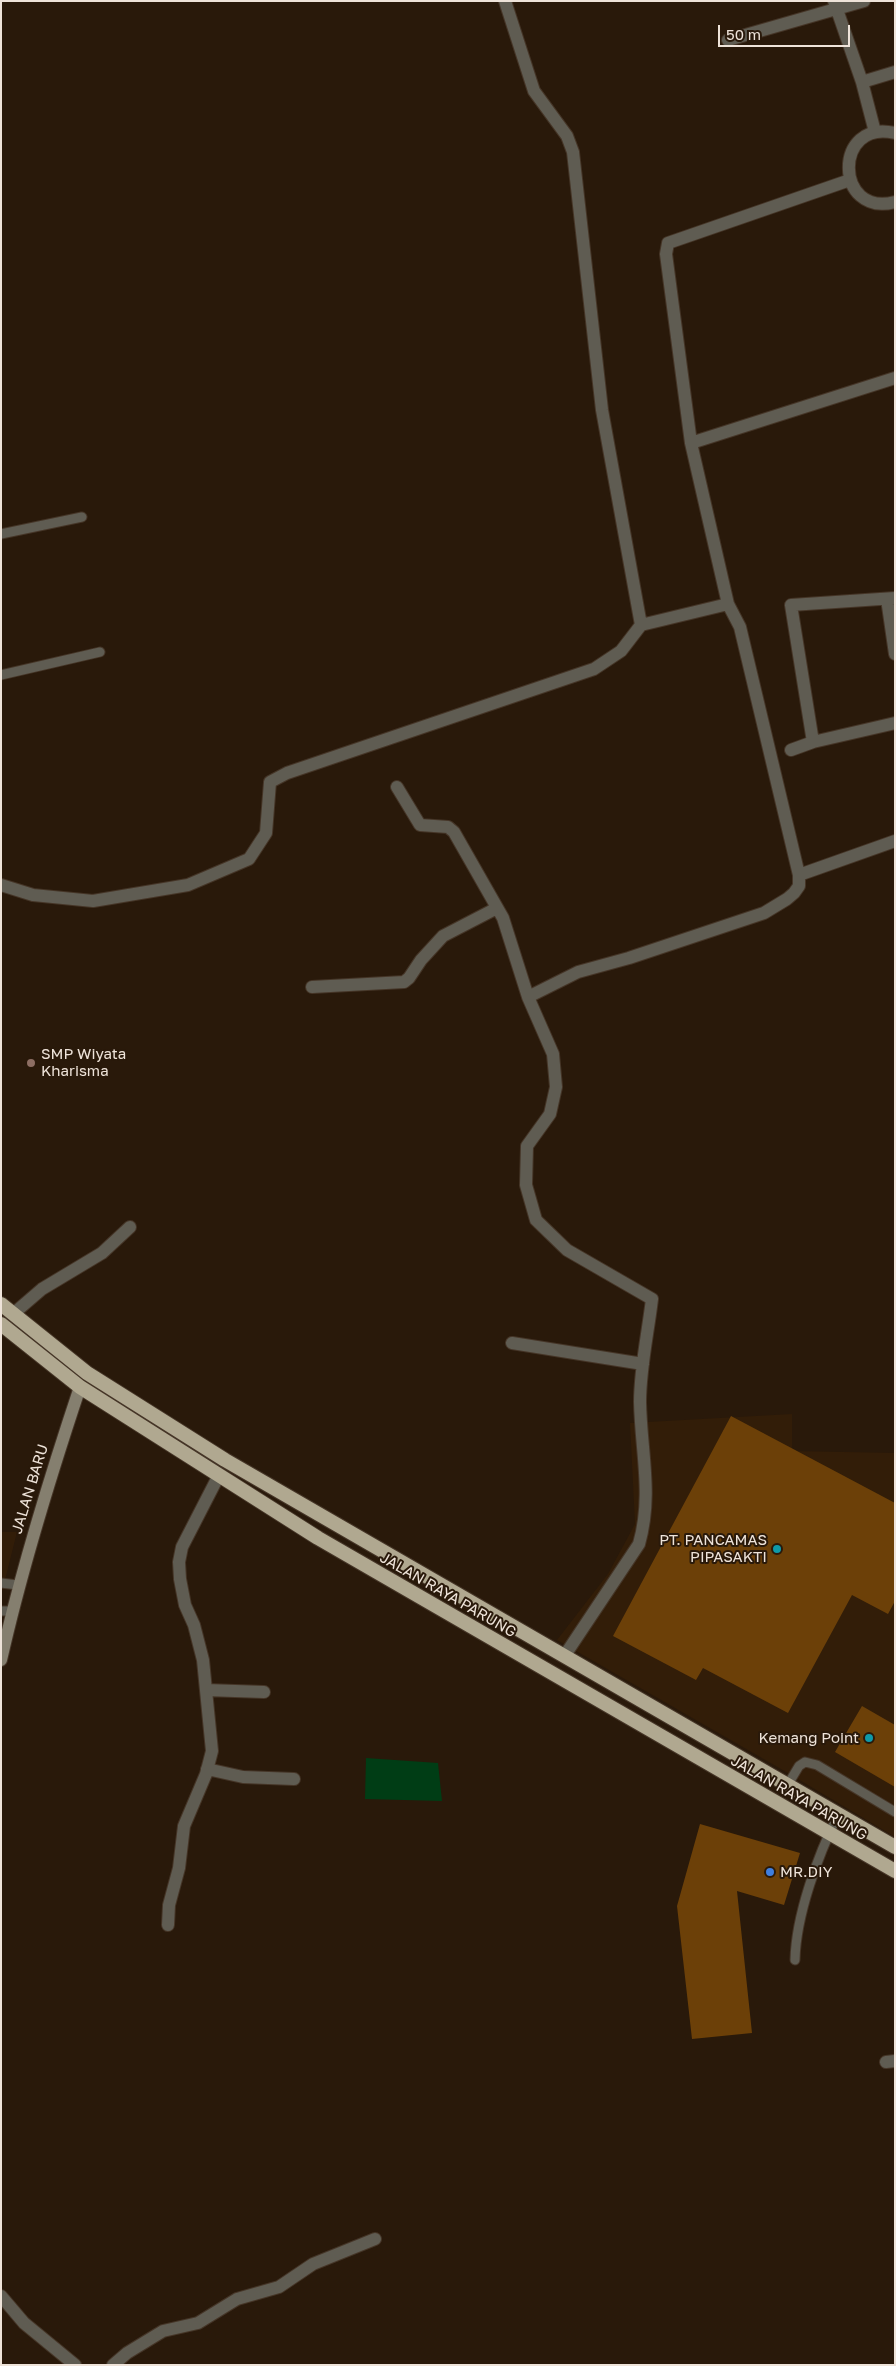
<!DOCTYPE html>
<html>
<head>
<meta charset="utf-8">
<style>
  body { margin:0 }
  #map { position:relative; width:896px; height:2366px; overflow:hidden; background:#29190a; font-family:"Golos Text",sans-serif }
  canvas { display:block }
  .frame { position:absolute; inset:0; border:2px solid #eee3d9; pointer-events:none }
  .scale { position:absolute; left:718px; top:25px; width:132px; height:22px; box-sizing:border-box; border:2px solid #eee3d9; border-top:0; padding-left:6px; font-size:15px; line-height:18px; white-space:nowrap; color:#eee3d9; -webkit-text-stroke:4px #29190a; paint-order:stroke }
</style>
</head>
<body>
<div id="map">
<canvas width="896" height="2366"></canvas>
<div class="frame"></div>
<div class="scale">50 m</div>
</div>
<script>
const ctx = document.querySelector('canvas').getContext('2d');
ctx.lineJoin = 'round';
function fillPath(path, color) { ctx.fillStyle = color; ctx.fill(path, 'evenodd'); }
function strokePath(path, color, width, dash) { ctx.strokeStyle = color; ctx.lineWidth = width; ctx.lineCap = dash ? 'butt' : 'round'; ctx.setLineDash(dash || []); ctx.stroke(path); }
function drawText(font, color, halo, rows, align = 'center') {
  ctx.font = font + ' "Golos Text",sans-serif'; ctx.lineWidth = 4; ctx.setLineDash([]); ctx.textBaseline = 'middle'; ctx.strokeStyle = halo; ctx.fillStyle = color; for (const [text, x, y, turn = 0] of rows) {
    ctx.save(); ctx.translate(x, y); ctx.rotate((+turn || 0) * Math.PI / 180); ctx.textAlign = isNaN(turn) ? turn : align; if (halo) ctx.strokeText(text, 0, 0); ctx.fillText(text, 0, 0); ctx.restore();
  }
}
const built = new Path2D(`
  M 792,1414 L 792,1451 L 895,1453 L 895,1837 L 788,1773 L 557,1640 L 608,1574 L 635,1524 L 630,1423 Z
  M 1,1532 L 17,1532 L 1,1596 Z`);
const green = new Path2D(`
  M 366,1758 L 438,1763 L 442,1801 L 365,1799 Z`);
const building = new Path2D(`
  M 731,1416 L 895,1503 L 895,1601 L 888,1614 L 852,1595 L 788,1713 L 703,1668 L 696,1680 L 613,1636 Z
  M 862,1706 L 895,1725 L 895,1787 L 835,1752 Z
  M 700,1824 L 800,1853 L 784,1905 L 737,1891 L 752,2033 L 692,2039 L 677,1906 Z`);
const service = new Path2D(`
  M 1,534 L 82,517
  M 1,675 L 100,652
  M 1,1583 L 18,1585
  M 1,1611 L 12,1611
  M 787,1786 L 799,1766 L 805,1762 L 817,1765 L 895,1812
  M 795,1960 C 796,1915 818,1855 838,1815`);
const minor = new Path2D(`
  M 505,1 L 534,91 L 567,136 L 573,152 L 602,410 L 641,625 L 728,604 L 740,627 L 799,875 L 799,886 L 794,893 L 787,899 L 764,913 L 629,958 L 578,972 L 528,997 L 553,1054 L 556,1087 L 550,1114 L 527,1146 L 526,1185 L 536,1220 L 567,1250 L 652,1299 C 648,1333 640,1368 640,1402 C 641,1452 653,1495 639,1544 L 565,1655
  M 834,1 L 862,82 L 895,72
  M 728,40 L 864,1
  M 862,82 L 875,132
  M 895,133 C 833,118 834,218 895,202
  M 691,443 L 666,254 L 668,243 L 850,180
  M 895,598 L 791,605 L 813,742 L 895,723
  M 887,599 L 895,654
  M 728,604 L 691,443 L 895,378
  M 791,750 L 813,742
  M 397,787 L 420,825 L 448,827 L 454,832 L 503,918 L 528,997
  M 799,875 L 895,841
  M 1,885 L 33,895 L 93,901 L 188,885 L 249,859 L 266,833 L 270,782 L 287,773 L 594,669 L 621,651 L 641,625
  M 312,987 L 404,982 L 409,978 L 421,960 L 443,936 L 497,908
  M 13,1314 L 42,1289 L 102,1253 L 130,1227
  M 512,1343 L 643,1364
  M 206,1690 L 264,1692
  M 207,1769 L 243,1777 L 294,1779
  M 168,1925 L 169,1905 L 179,1868 L 184,1826 L 206,1774 L 212,1751 L 203,1660 L 194,1625 L 185,1605 L 180,1579 L 179,1562 L 182,1547 L 218,1477
  M 886,2062 L 895,2061
  M 1,2296 L 24,2323 L 75,2365
  M 113,2365 L 127,2353 L 163,2331 L 198,2323 L 237,2299 L 279,2287 L 313,2264 L 375,2239`);
const secondary = new Path2D(`
  M 1,1660 C 22,1567 50,1477 80,1387`);
const trunk = new Path2D(`
  M 1,1304 L 87,1373 L 225,1460 L 895,1847
  M 1,1324 L 80,1387 L 318,1538 L 895,1871`);
const markers = [
  [31,1063,5,"#8d6e63"],
  [777,1549,5,"#0f9aa8"],
  [869,1738,5,"#0f9aa8"],
  [770,1872,5,"#3f7fe0"]
];
const poiNames = [
  ["SMP Wiyata",41,1054],
  ["Kharisma",41,1071],
  ["PT. PANCAMAS",767,1540,"right"],
  ["PIPASAKTI",767,1557,"right"],
  ["Kemang Point",859,1738,"right"],
  ["MR.DIY",780,1872]
];
const streetNames = [
  ["JALAN BARU",30,1489,-73],
  ["JALAN RAYA PARUNG",448,1595,30],
  ["JALAN RAYA PARUNG",799,1798,30]
];
fillPath(built, '#321d08');
fillPath(green, '#003d15');
fillPath(building, '#6c4008');
strokePath(service, '#453527', 11);
strokePath(minor, '#453527', 14);
strokePath(secondary, '#453527', 14);
strokePath(trunk, '#453527', 16);
strokePath(service, '#5f5c52', 9);
strokePath(minor, '#5f5c52', 12);
strokePath(secondary, '#857f6f', 12);
strokePath(trunk, '#b0a890', 14);
for (const [x, y, r, color] of markers) { const dot = new Path2D(); dot.arc(x, y, r, 0, 2 * Math.PI); ctx.fillStyle = color; ctx.fill(dot); strokePath(dot, '#29190a', 2); }
drawText('15px', '#eee3d9', '#29190a', poiNames, 'left');
drawText('15px', '#eee3d9', '#29190a', streetNames);
</script>
</body>
</html>
